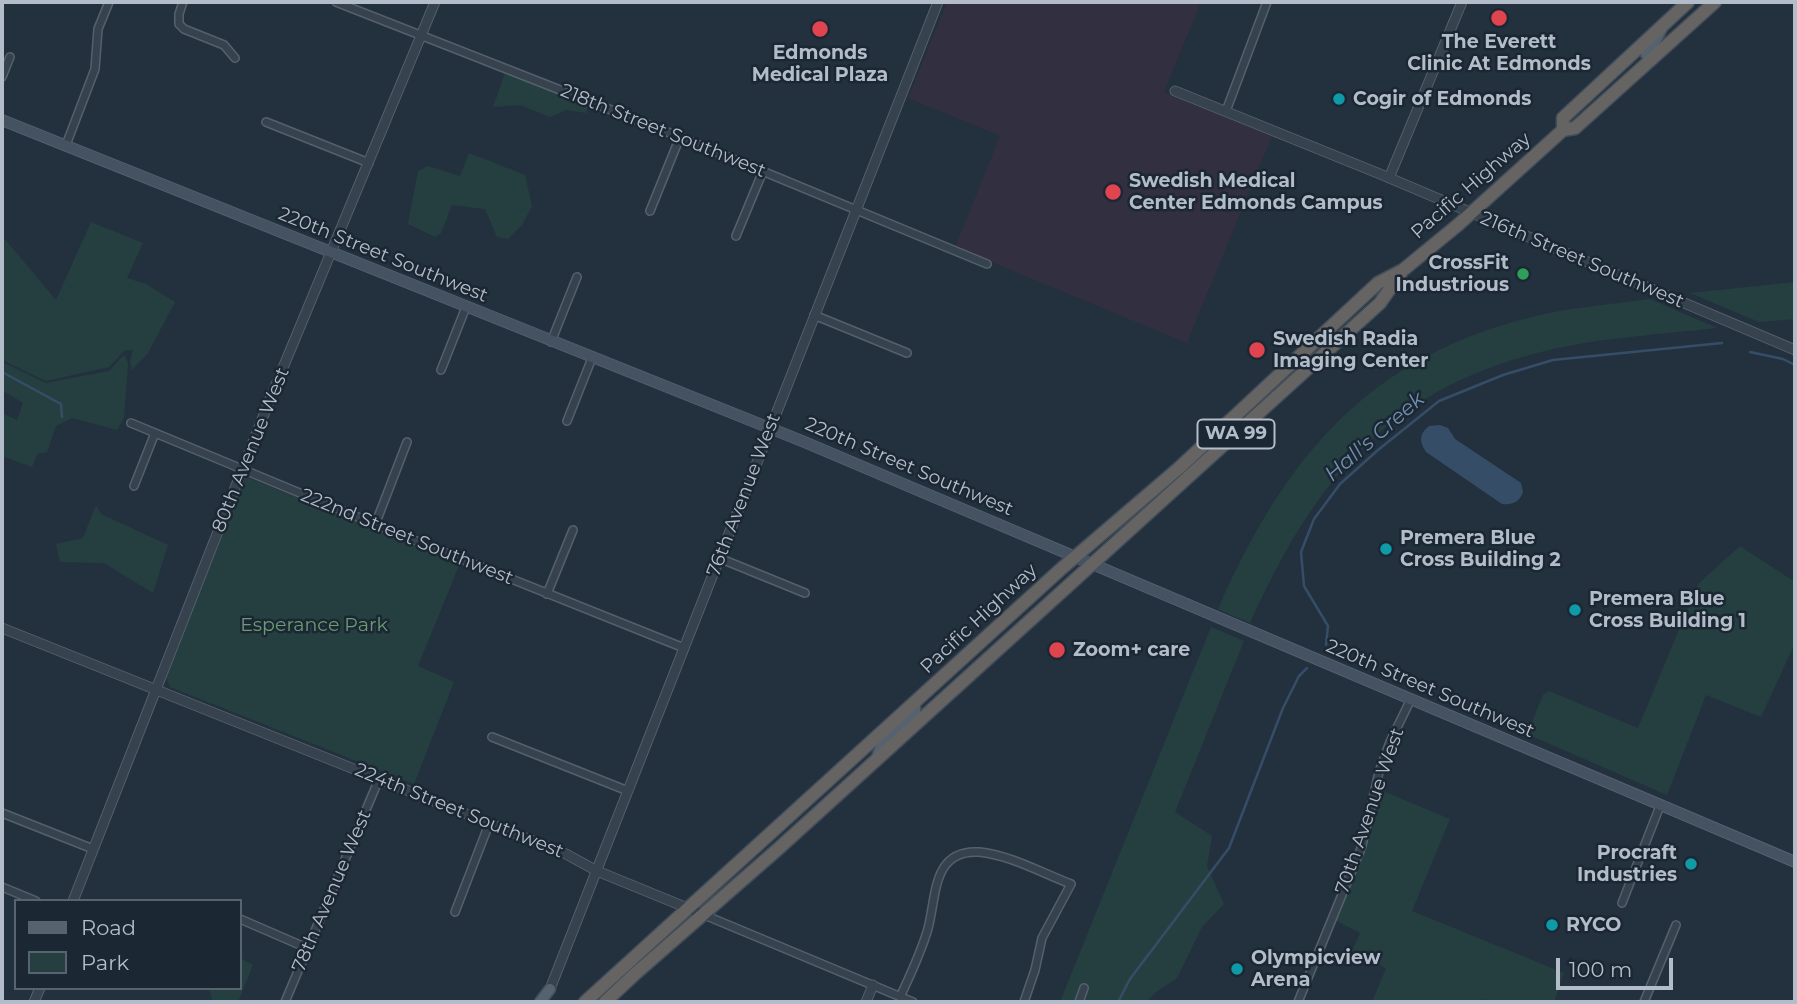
<!DOCTYPE html>
<html>
<head>
<meta charset="utf-8">
<style>
  body { margin:0 }
  #map { position:relative; width:1797px; height:1004px; overflow:hidden; background:#23313f; font-family:Montserrat,sans-serif }
  canvas { display:block }
  .frame { position:absolute; inset:0; border:4px solid #b3bdca; pointer-events:none }
  .legend { position:absolute; left:14px; top:899px; width:228px; height:91px; box-sizing:border-box; background:#1c2734; border:2px solid #586370; margin:0; padding:9px 12px; list-style:none; font-size:21px; color:#b3bdca }
  .legend li { display:flex; align-items:center; gap:14px; height:35px }
  .legend b { width:35px; border:2px solid #586370 }
  .scale { position:absolute; left:1556px; top:958px; width:117px; height:32px; box-sizing:border-box; border:4px solid #b3bdca; border-top:0; padding-left:9px; font-size:21px; line-height:24px; white-space:nowrap; color:#b3bdca; -webkit-text-stroke:5px #1c2734; paint-order:stroke }
</style>
</head>
<body>
<div id="map">
<canvas width="1797" height="1004"></canvas>
<div class="frame"></div>
<ul class="legend">
<li><b style="height:9px;background:#55626f"></b>Road</li>
<li><b style="height:19px;background:#253f40"></b>Park</li>
</ul>
<div class="scale">100 m</div>
</div>
<script>
const ctx = document.querySelector('canvas').getContext('2d');
ctx.lineJoin = 'round';
function fillPath(path, color) { ctx.fillStyle = color; ctx.fill(path, 'evenodd'); }
function strokePath(path, color, width, dash) { ctx.strokeStyle = color; ctx.lineWidth = width; ctx.lineCap = dash ? 'butt' : 'round'; ctx.setLineDash(dash || []); ctx.stroke(path); }
function drawText(font, color, halo, rows, align = 'center') {
  ctx.font = font + ' Montserrat,sans-serif'; ctx.lineWidth = 5; ctx.setLineDash([]); ctx.textBaseline = 'middle'; ctx.strokeStyle = halo; ctx.fillStyle = color; for (const [text, x, y, turn = 0] of rows) {
    ctx.save(); ctx.translate(x, y); ctx.rotate((+turn || 0) * Math.PI / 180); ctx.textAlign = isNaN(turn) ? turn : align; if (halo) ctx.strokeText(text, 0, 0); ctx.fillText(text, 0, 0); ctx.restore();
  }
}
const medical = new Path2D(`
  M 947,2 L 1201,2 L 1164,92 L 1272,136 L 1187,343 L 955,247 L 1000,136 L 908,98 Z`);
const green = new Path2D(`
  M 505,73 L 589,106 L 586,113 L 566,110 L 550,117 L 520,105 L 493,107 Z
  M 469,153 L 525,175 L 532,206 L 522,225 L 508,239 L 497,237 L 485,209 L 452,205 L 441,233 L 435,237 L 408,224 L 418,171 L 428,166 L 460,176 Z
  M 91,222 L 143,243 L 127,278 L 146,284 L 175,302 L 148,353 L 132,370 L 130,361 L 133,350 L 125,350 L 109,367 L 46,381 L 2,360 L 2,238 L 3,237 L 56,300 Z
  M 1795,282 L 1795,319 L 1759,322 L 1690,293 Z
  M 1650,299 L 1717,328 C 1664,334 1610,337 1558,348 C 1393,384 1317,475 1250,623 L 1218,609 C 1286,455 1369,355 1540,315 C 1576,307 1613,304 1650,299 Z
  M 124,355 L 128,363 L 124,418 L 117,430 L 72,418 L 56,426 L 47,452 L 37,454 L 32,467 L 2,456 L 2,413 L 17,420 L 23,403 L 2,390 L 2,362 L 46,383 L 109,371 Z
  M 246,477 L 460,563 L 418,666 L 454,682 L 414,784 L 170,687 L 166,676 Z
  M 96,505 L 101,514 L 168,545 L 153,593 L 104,563 L 60,562 L 56,544 L 83,538 Z
  M 1740,546 L 1795,582 L 1795,643 L 1761,717 L 1706,695 L 1667,795 L 1527,734 L 1543,695 L 1549,691 L 1638,728 L 1698,584 Z
  M 1211,627 L 1244,641 L 1175,812 L 1212,836 L 1207,866 L 1224,904 L 1202,927 L 1177,978 L 1155,993 L 1146,1002 L 1060,1002 Z
  M 1383,791 L 1450,819 L 1412,911 L 1564,973 L 1554,1002 L 1491,1002 L 1482,999 L 1480,1002 L 1372,1002 L 1386,968 L 1352,951 L 1360,933 L 1335,920 L 1368,843 Z
  M 240,958 L 253,965 L 238,1002 L 213,1002 L 209,988 L 240,988 Z`);
const water = new Path2D(`
  M 1440,425 L 1448,428 L 1455,439 L 1521,483 L 1523,492 C 1520,502 1512,505 1502,504 L 1426,452 C 1419,441 1419,434 1429,426 Z`);
const stream = new Path2D(`
  M 1750,352 L 1783,359 L 1795,365
  M 2,372 L 61,404 L 62,417
  M 1326,645 L 1328,626 L 1304,586 L 1301,552 L 1314,519 L 1340,484 L 1378,450 L 1439,401 L 1503,375 L 1553,360 L 1722,343
  M 1118,1002 L 1130,979 L 1229,848 L 1283,708 L 1299,676 L 1307,668`);
const minor = new Path2D(`
  M 183,2 L 179,14 L 179,24 L 184,29 L 224,45 L 235,58
  M 336,2 L 680,137 L 987,264
  M 2,77 L 10,57
  M 1226,111 L 1267,2
  M 266,122 L 369,163
  M 66,145 L 95,69 L 98,29 L 109,2
  M 650,211 L 680,137
  M 736,236 L 763,171
  M 814,315 L 907,353
  M 551,342 L 577,277
  M 441,370 L 466,307
  M 567,421 L 592,358
  M 131,423 L 389,530 L 684,648
  M 134,486 L 155,433
  M 375,525 L 407,442
  M 719,558 L 805,593
  M 547,594 L 573,530
  M 492,737 L 628,791
  M 2,813 L 93,849
  M 2,887 L 36,901
  M 1622,903 L 1660,806
  M 455,912 L 489,824
  M 702,914 L 913,1002
  M 240,919 L 307,948
  M 900,997 C 910,976 920,954 927,932 C 937,901 930,849 979,852 C 1010,855 1042,873 1071,884 L 1042,938 L 1035,970 L 1024,1002
  M 285,1002 L 379,779
  M 1079,1002 L 1084,988
  M 1298,1002 L 1362,846 L 1379,772 L 1390,742 L 1411,699
  M 1644,1002 L 1676,925`);
const tertiary = new Path2D(`
  M 1175,91 L 1380,174 L 1795,350
  M 1389,178 L 1462,2
  M 2,628 L 566,854 L 597,871 L 702,914
  M 73,901 L 270,399 L 435,2
  M 550,989 L 938,2
  M 34,1002 L 40,988
  M 866,1002 L 873,985`);
const secondary = new Path2D(`
  M 2,120 L 802,441 L 1795,862`);
const primary = new Path2D(`
  M 1649,60 L 1646,54 L 1653,46 L 1662,28
  M 876,760 L 881,746 L 915,712 L 915,703
  M 540,1002 L 550,989`);
const trunk = new Path2D(`
  M 1563,130 L 1563,118 L 1688,2
  M 585,1002 L 1061,569 L 1179,468 L 1378,283 L 1403,270 L 1459,224 L 1563,130 L 1575,128 L 1715,2
  M 605,1002 L 636,973 L 778,849 L 1380,303 L 1401,273`);
const markers = [
  [1499,18,9,"#e0444e"],
  [820,29,9,"#e0444e"],
  [1339,99,7,"#0f9aa8"],
  [1113,192,9,"#e0444e"],
  [1523,274,7,"#2e9e5b"],
  [1257,350,9,"#e0444e"],
  [1386,549,7,"#0f9aa8"],
  [1575,610,7,"#0f9aa8"],
  [1057,650,9,"#e0444e"],
  [1691,864,7,"#0f9aa8"],
  [1552,925,7,"#0f9aa8"],
  [1237,969,7,"#0f9aa8"]
];
const shields = [
  [1236,434,77]
];
const shieldNames = [
  ["WA 99",1236,434]
];
const poiNames = [
  ["The Everett",1499,42,"center"],
  ["Clinic At Edmonds",1499,64,"center"],
  ["Edmonds",820,53,"center"],
  ["Medical Plaza",820,75,"center"],
  ["Cogir of Edmonds",1353,99],
  ["Swedish Medical",1129,181],
  ["Center Edmonds Campus",1129,203],
  ["CrossFit",1509,263,"right"],
  ["Industrious",1509,285,"right"],
  ["Swedish Radia",1273,339],
  ["Imaging Center",1273,361],
  ["Premera Blue",1400,538],
  ["Cross Building 2",1400,560],
  ["Premera Blue",1589,599],
  ["Cross Building 1",1589,621],
  ["Zoom+ care",1073,650],
  ["Procraft",1677,853,"right"],
  ["Industries",1677,875,"right"],
  ["RYCO",1566,925],
  ["Olympicview",1251,958],
  ["Arena",1251,980]
];
const streetNames = [
  ["218th Street Southwest",663,131,22],
  ["Pacific Highway",1471,186,-41],
  ["220th Street Southwest",383,255,22],
  ["216th Street Southwest",1582,260,23],
  ["80th Avenue West",251,450,-68],
  ["220th Street Southwest",909,467,23],
  ["76th Avenue West",744,495,-69],
  ["222nd Street Southwest",407,537,22],
  ["Pacific Highway",979,619,-43],
  ["220th Street Southwest",1430,689,23],
  ["224th Street Southwest",459,811,22],
  ["70th Avenue West",1370,811,-71],
  ["78th Avenue West",332,891,-67]
];
const parkNames = [
  ["Esperance Park",314,625]
];
const waterNames = [
  ["Hall's Creek",1375,437,-41]
];
fillPath(medical, '#312f40');
fillPath(green, '#253f40');
fillPath(water, '#364d67');
strokePath(stream, '#364d67', 2.5);
strokePath(minor, '#55606d', 10);
strokePath(tertiary, '#55606d', 11);
strokePath(secondary, '#55606d', 12);
strokePath(primary, '#434e5b', 13);
strokePath(trunk, '#424d5a', 15);
strokePath(minor, '#37424f', 7);
strokePath(tertiary, '#37424f', 9);
strokePath(secondary, '#455262', 10);
strokePath(primary, '#55626f', 10);
strokePath(trunk, '#656462', 12);
for (const [x, y, r, color] of markers) { const dot = new Path2D(); dot.arc(x, y, r, 0, 2 * Math.PI); ctx.fillStyle = color; ctx.fill(dot); strokePath(dot, '#1c2734', 2.5); }
for (const [x, y, w] of shields) { const box = new Path2D(); box.roundRect(x - w / 2, y - 14.5, w, 29, 5); ctx.fillStyle = '#1c2734'; ctx.fill(box); strokePath(box, '#b3bdca', 2); }
drawText('bold 18px', '#b3bdca', null, shieldNames);
drawText('bold 19px', '#b3bdca', '#1c2734', poiNames, 'left');
drawText('19px', '#b3bdca', '#1c2734', streetNames);
drawText('19px', '#699c72', '#1c2734', parkNames);
drawText('italic 21px', '#7290ae', '#1c2734', waterNames);
</script>
</body>
</html>
